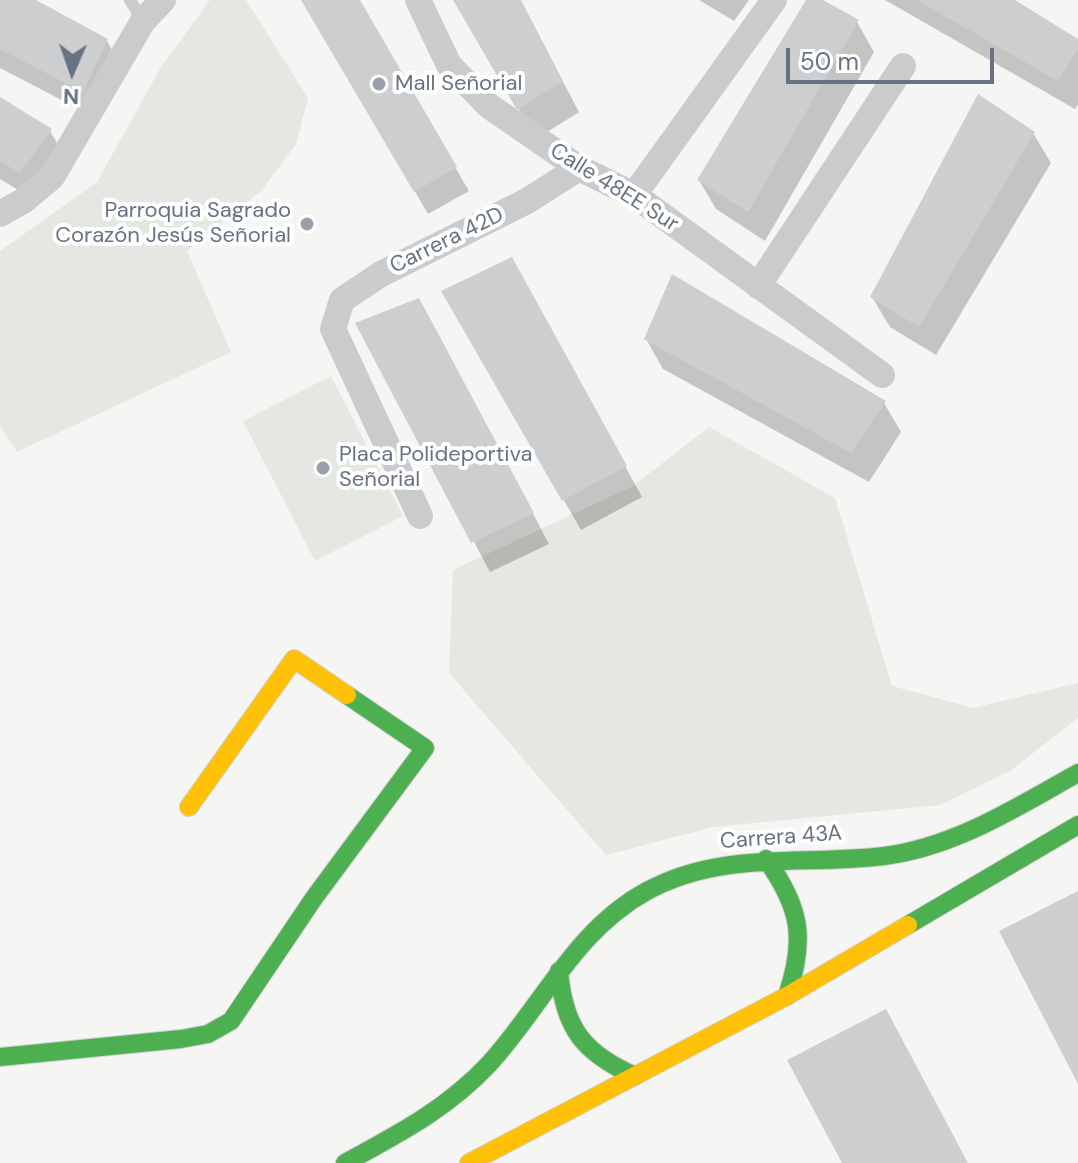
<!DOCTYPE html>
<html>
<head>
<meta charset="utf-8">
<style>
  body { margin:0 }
  #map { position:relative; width:1078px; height:1163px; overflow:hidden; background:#f5f5f4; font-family:"DM Sans",sans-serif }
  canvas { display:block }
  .north { position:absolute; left:32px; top:32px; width:80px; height:80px; -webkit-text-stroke:6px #fff; paint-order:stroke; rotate:182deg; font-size:22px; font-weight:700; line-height:32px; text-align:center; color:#677381 }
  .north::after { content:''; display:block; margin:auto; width:28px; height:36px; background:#677381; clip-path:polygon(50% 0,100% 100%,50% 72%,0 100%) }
  .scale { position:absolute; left:786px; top:48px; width:208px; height:36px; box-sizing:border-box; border:4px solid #677381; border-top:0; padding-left:10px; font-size:24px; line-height:28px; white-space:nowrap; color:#677381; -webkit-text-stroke:6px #fff; paint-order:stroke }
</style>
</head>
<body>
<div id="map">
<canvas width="1078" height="1163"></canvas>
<div class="north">N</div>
<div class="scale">50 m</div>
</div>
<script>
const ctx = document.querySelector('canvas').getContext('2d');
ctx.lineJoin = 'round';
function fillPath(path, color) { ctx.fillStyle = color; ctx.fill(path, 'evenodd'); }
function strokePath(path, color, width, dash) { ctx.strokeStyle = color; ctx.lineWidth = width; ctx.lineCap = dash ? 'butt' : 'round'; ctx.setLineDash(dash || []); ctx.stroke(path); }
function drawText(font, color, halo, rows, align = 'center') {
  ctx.font = font + ' "DM Sans",sans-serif'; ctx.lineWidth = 8; ctx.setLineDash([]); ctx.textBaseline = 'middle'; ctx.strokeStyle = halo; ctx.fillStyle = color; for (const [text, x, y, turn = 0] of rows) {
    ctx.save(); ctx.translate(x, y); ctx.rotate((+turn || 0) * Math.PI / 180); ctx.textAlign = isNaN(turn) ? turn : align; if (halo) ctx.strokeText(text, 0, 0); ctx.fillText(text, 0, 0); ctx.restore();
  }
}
const green = new Path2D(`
  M 210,0 L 246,0 L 308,98 L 296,144 L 262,190 L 187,251 L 231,352 L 17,452 L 0,426 L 0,251 L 97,182 L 161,67 Z
  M 331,376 L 403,516 L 315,561 L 243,421 Z
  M 709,427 L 835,498 L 892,686 L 973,708 L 1078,683 L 1078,718 L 1010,771 L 940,805 L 713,827 L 606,855 L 449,673 L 453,570 L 633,486 Z`);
const shadow = new Path2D(`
  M 0,0 L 31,0 L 107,41 L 124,71 L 100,120 L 0,68 Z
  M 304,0 L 357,0 L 469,191 L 428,214 Z
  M 455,0 L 520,0 L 579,112 L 536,139 Z
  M 699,0 L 749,0 L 734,21 Z
  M 809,0 L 819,0 L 857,22 L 874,52 L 765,241 L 716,209 L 699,180 Z
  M 885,0 L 1012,0 L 1078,41 L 1078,104 L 1075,109 Z
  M 0,99 L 50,131 L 67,160 L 38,202 L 0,179 Z
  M 1033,133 L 1051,163 L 936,355 L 890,327 L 872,297 Z
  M 528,289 L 642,497 L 581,530 L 444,291 Z
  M 358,324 L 436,330 L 549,544 L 490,572 Z
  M 646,339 L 884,403 L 901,432 L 869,482 L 663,369 Z`);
const building = new Path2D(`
  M 0,0 L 36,0 L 108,39 L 83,92 L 0,49 Z
  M 301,0 L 360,0 L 457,167 L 414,192 Z
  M 453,0 L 521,0 L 563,81 L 517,110 Z
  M 806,0 L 823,0 L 859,20 L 748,212 L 697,180 Z
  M 917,0 L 1015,0 L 1078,39 L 1078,48 L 1058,81 Z
  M 978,94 L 1035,132 L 919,327 L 870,297 Z
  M 0,97 L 52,129 L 20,173 L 0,161 Z
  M 512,257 L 627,466 L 562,501 L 441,291 Z
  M 672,274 L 886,401 L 851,453 L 644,339 Z
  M 419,298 L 534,513 L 471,543 L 355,323 Z
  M 1078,891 L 1078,1084 L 999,931 Z
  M 886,1009 L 968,1163 L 842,1163 L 787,1060 Z`);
const lane = new Path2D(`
  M 130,0 L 143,21`);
const street = new Path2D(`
  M 418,0 L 449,65 L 489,106 L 579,168 L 634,195 L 882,375
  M 634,195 L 774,0
  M 0,214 L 23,201 L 52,177 L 143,21 L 163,0
  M 758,286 L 903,66
  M 420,516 L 333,329 L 342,300 L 381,274 L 527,201 L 579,168`);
const fast = new Path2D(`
  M 766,859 C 801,908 806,939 787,996
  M 908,925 L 1078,825
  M 559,971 C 564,1028 583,1053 635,1076
  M 0,1057 L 181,1039 L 208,1034 L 231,1021 L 314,898 L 425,748 L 347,695
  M 345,1163 C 398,1134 447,1109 489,1064 C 542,1006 575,930 647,891 C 722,850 803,866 884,856 C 955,847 1017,807 1078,773`);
const slow = new Path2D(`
  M 189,807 L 294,659 L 347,695
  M 469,1163 L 787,996 L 908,925`);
const markers = [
  [379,84,8,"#99a0a9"],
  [307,224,8,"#99a0a9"],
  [323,468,8,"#99a0a9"]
];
const poiNames = [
  ["Mall Señorial",395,84],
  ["Parroquia Sagrado",291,211,"right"],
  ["Corazón Jesús Señorial",291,236,"right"],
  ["Placa Polideportiva",339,455],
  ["Señorial",339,480]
];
const streetNames = [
  ["Calle 48EE Sur",614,188,32],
  ["Carrera 42D",447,241,-26],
  ["Carrera 43A",781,838,-4]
];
fillPath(green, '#e4e7e2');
fillPath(shadow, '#0003');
fillPath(building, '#cdcecf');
strokePath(fast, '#d1d1d2', 20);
strokePath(slow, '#d1d1d2', 20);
strokePath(lane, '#cacbcd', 12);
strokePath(street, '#cacbcd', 26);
strokePath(fast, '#4caf50', 18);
strokePath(slow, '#ffc107', 18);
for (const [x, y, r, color] of markers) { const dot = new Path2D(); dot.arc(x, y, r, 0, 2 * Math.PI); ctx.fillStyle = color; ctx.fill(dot); strokePath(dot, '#fff', 3); }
drawText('22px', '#677381', '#fff', poiNames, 'left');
drawText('22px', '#677381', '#fff', streetNames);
</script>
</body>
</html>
